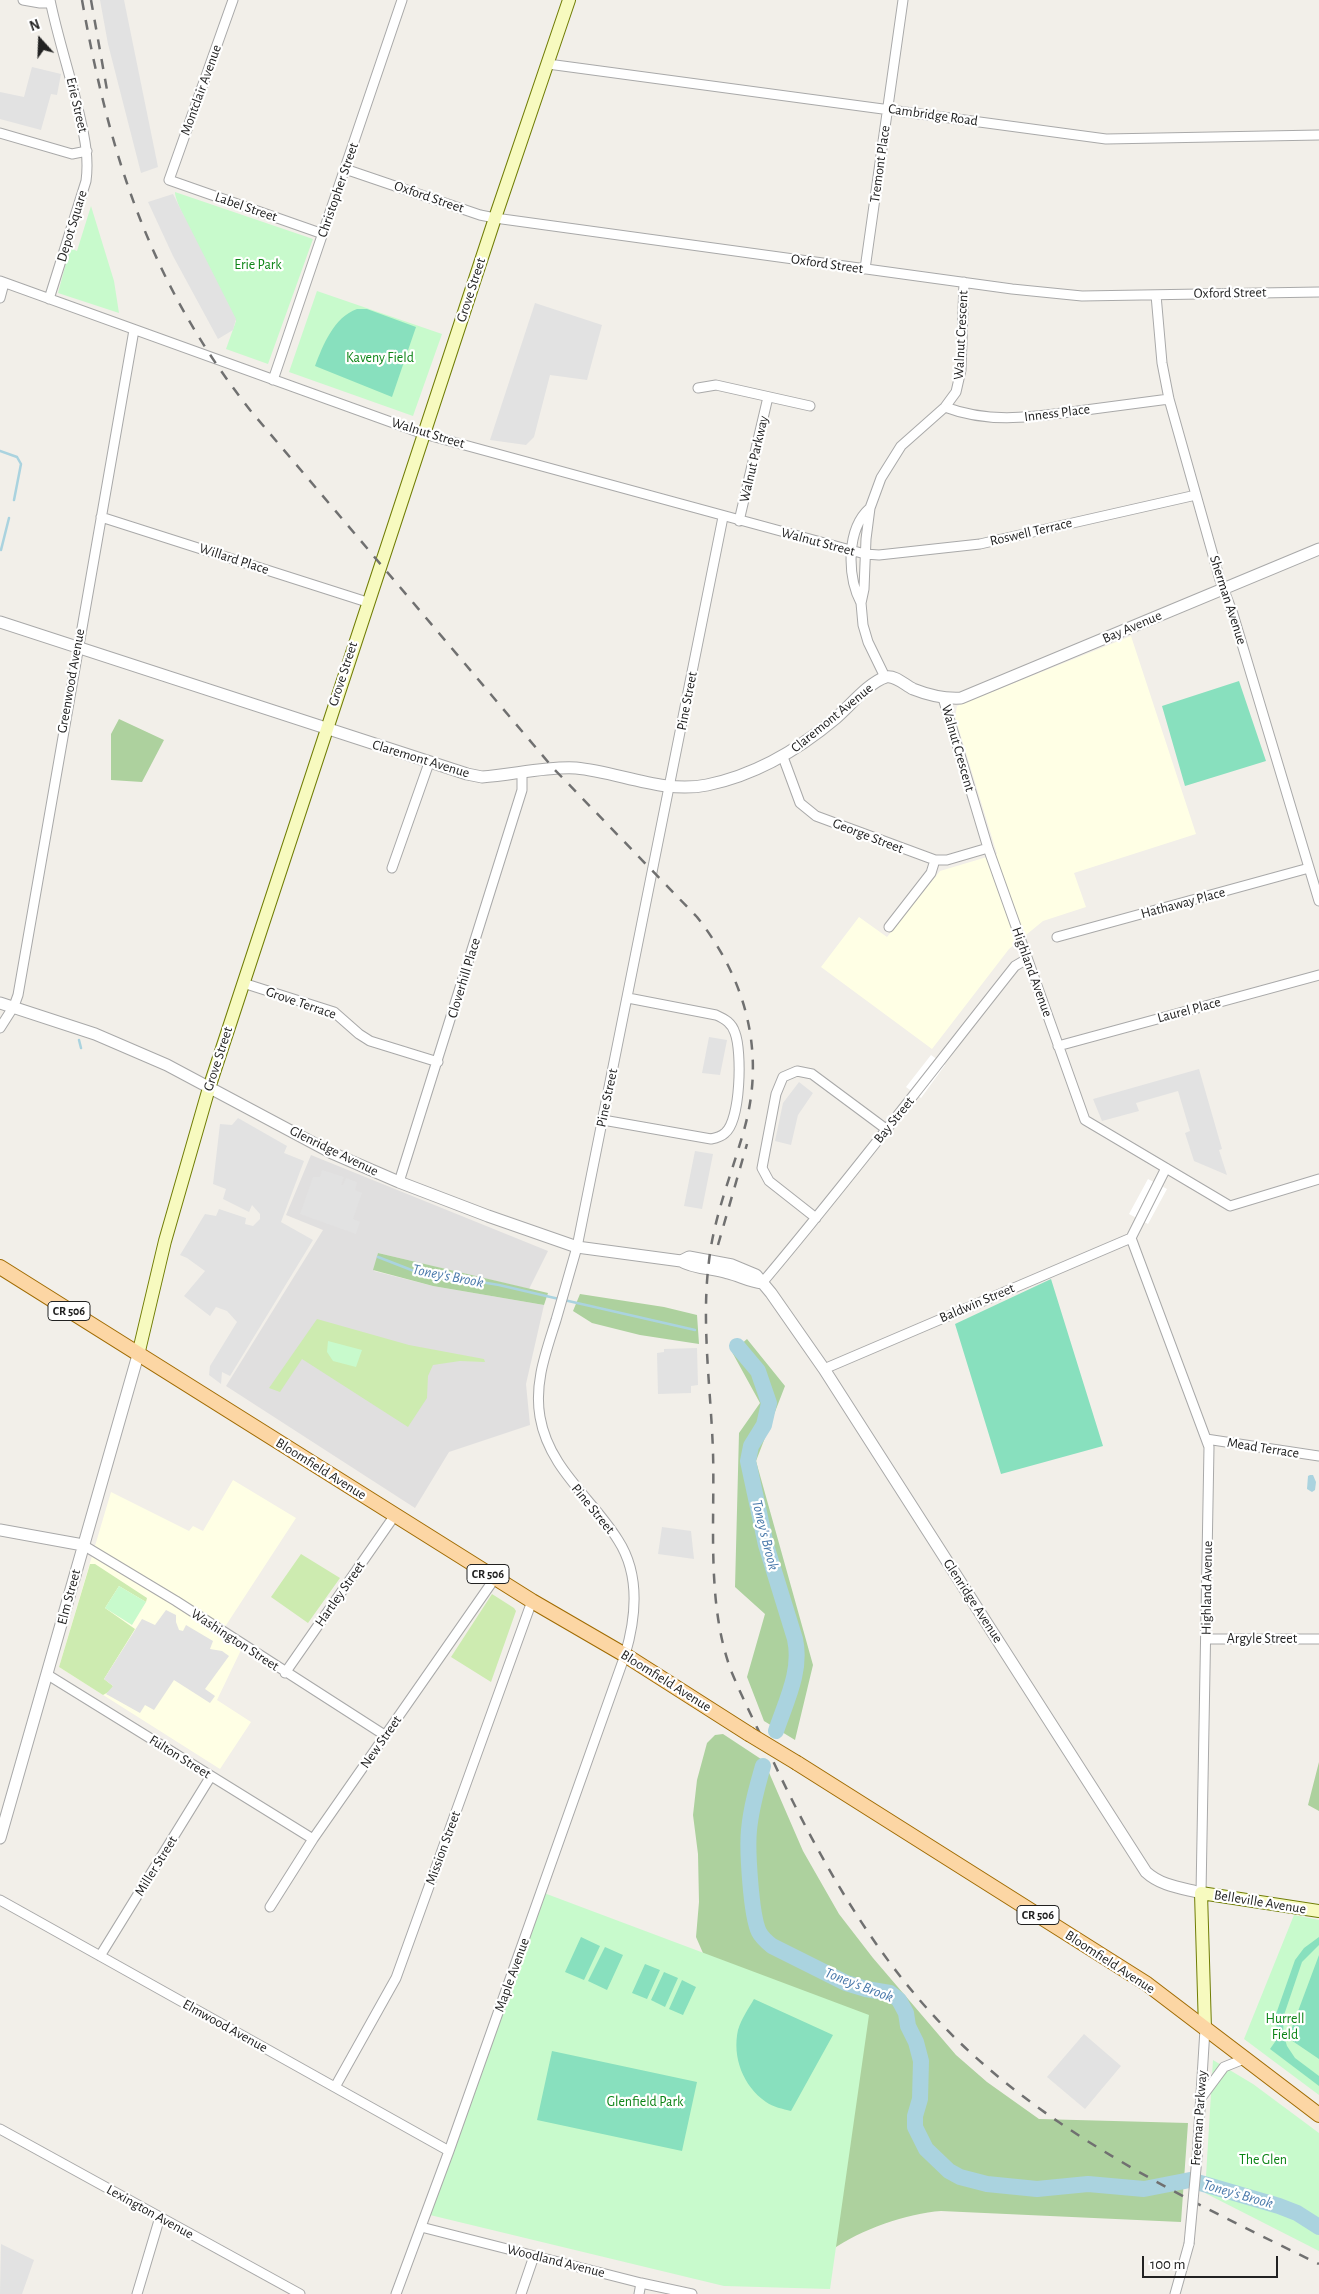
<!DOCTYPE html>
<html>
<head>
<meta charset="utf-8">
<style>
  body { margin:0 }
  #map { position:relative; width:1319px; height:2294px; overflow:hidden; background:#f2efe9; font-family:"Alegreya Sans",sans-serif }
  canvas { display:block }
  .north { position:absolute; left:15px; top:15px; width:50px; height:50px; -webkit-text-stroke:4px #fff; paint-order:stroke; rotate:340deg; font-size:14px; font-weight:700; line-height:20px; text-align:center; color:#222 }
  .north::after { content:''; display:block; margin:auto; width:18px; height:22px; background:#222; clip-path:polygon(50% 0,100% 100%,50% 72%,0 100%) }
  .scale { position:absolute; left:1142px; top:2256px; width:136px; height:22px; box-sizing:border-box; border:2px solid #222; border-top:0; padding-left:6px; font-size:15px; line-height:18px; white-space:nowrap; color:#222; -webkit-text-stroke:4px #fff; paint-order:stroke }
</style>
</head>
<body>
<div id="map">
<canvas width="1319" height="2294"></canvas>
<div class="north">N</div>
<div class="scale">100 m</div>
</div>
<script>
const ctx = document.querySelector('canvas').getContext('2d');
ctx.lineJoin = 'round';
function fillPath(path, color) { ctx.fillStyle = color; ctx.fill(path, 'evenodd'); }
function strokePath(path, color, width, dash) { ctx.strokeStyle = color; ctx.lineWidth = width; ctx.lineCap = dash ? 'butt' : 'round'; ctx.setLineDash(dash || []); ctx.stroke(path); }
function drawText(font, color, halo, rows, align = 'center') {
  ctx.font = font + ' "Alegreya Sans",sans-serif'; ctx.lineWidth = 4.5; ctx.setLineDash([]); ctx.textBaseline = 'middle'; ctx.strokeStyle = halo; ctx.fillStyle = color; for (const [text, x, y, turn = 0] of rows) {
    ctx.save(); ctx.translate(x, y); ctx.rotate((+turn || 0) * Math.PI / 180); ctx.textAlign = isNaN(turn) ? turn : align; if (halo) ctx.strokeText(text, 0, 0); ctx.fillText(text, 0, 0); ctx.restore();
  }
}
const residential = new Path2D(`
  M 311,1155 L 548,1251 L 529,1289 L 378,1253 L 374,1271 L 433,1286 L 544,1305 L 526,1384 L 530,1425 L 449,1452 L 415,1508 L 226,1386 L 323,1230 L 286,1215 Z`);
const education = new Path2D(`
  M 1131,636 L 1196,834 L 1074,873 L 1086,907 L 1043,921 L 1009,949 L 932,1049 L 821,967 L 859,917 L 887,937 L 940,871 L 997,854 L 955,717 L 957,706 Z
  M 233,1480 L 296,1518 L 219,1636 L 241,1650 L 217,1700 L 251,1722 L 220,1769 L 59,1667 L 111,1492 L 189,1531 L 193,1526 L 203,1531 Z`);
const grass = new Path2D(`
  M 317,1319 L 409,1345 L 484,1359 L 485,1362 L 460,1361 L 433,1365 L 428,1376 L 427,1398 L 408,1427 L 302,1359 L 280,1392 L 269,1388 Z
  M 301,1554 L 340,1578 L 308,1623 L 271,1597 Z
  M 90,1564 L 95,1564 L 147,1598 L 146,1602 L 119,1586 L 105,1608 L 135,1629 L 104,1679 L 113,1686 L 112,1690 L 103,1695 L 59,1667 Z
  M 492,1594 L 514,1608 L 516,1611 L 491,1682 L 451,1657 Z`);
const forest = new Path2D(`
  M 119,719 L 164,740 L 142,782 L 111,780 L 111,734 Z
  M 378,1253 L 548,1293 L 544,1305 L 433,1286 L 373,1270 Z
  M 580,1294 L 664,1307 L 697,1315 L 699,1344 L 640,1335 L 592,1323 L 573,1311 Z
  M 747,1339 L 785,1386 L 756,1461 L 813,1665 L 795,1740 L 764,1721 L 747,1677 L 765,1614 L 735,1587 L 739,1433 L 760,1403 L 732,1352 Z
  M 723,1734 L 764,1761 L 803,1851 L 839,1914 L 873,1958 L 956,2055 L 987,2082 L 1039,2119 L 1188,2123 L 1181,2222 L 941,2211 C 908,2213 859,2230 832,2250 L 696,1937 L 699,1902 L 698,1854 L 693,1815 L 697,1780 L 707,1743 L 715,1735 Z
  M 1319,1762 L 1319,1811 L 1308,1805 Z`);
const park = new Path2D(`
  M 175,192 L 313,239 L 268,364 L 226,349 L 236,321 C 227,302 174,205 175,192 Z
  M 91,206 L 114,281 L 119,313 L 58,293 L 70,248 L 77,251 Z
  M 317,291 L 442,334 L 413,416 L 289,372 Z
  M 328,1341 L 362,1350 L 356,1367 L 333,1361 L 327,1352 Z
  M 119,1586 L 146,1602 L 132,1625 L 105,1608 Z
  M 544,1893 L 869,2015 L 830,2289 L 724,2286 L 430,2215 Z
  M 1294,1915 L 1319,1920 L 1319,2095 L 1244,2039 Z
  M 1213,2060 L 1253,2084 L 1319,2133 L 1319,2251 L 1205,2193 Z`);
const pitch = new Path2D(`
  M 357,309 L 367,309 L 416,327 L 392,397 L 315,366 C 323,345 334,317 357,309 Z
  M 1239,681 L 1266,761 L 1185,786 L 1162,706 Z
  M 1051,1279 L 1103,1446 L 1001,1474 L 955,1324 Z
  M 581,1937 L 600,1946 L 584,1980 L 565,1972 Z
  M 1319,1937 L 1319,1945 L 1302,1962 L 1284,2015 L 1283,2033 L 1287,2046 L 1295,2058 L 1319,2076 L 1319,2086 L 1270,2049 L 1277,2039 L 1276,2014 L 1295,1960 L 1304,1948 Z
  M 605,1947 L 623,1955 L 607,1990 L 588,1981 Z
  M 1319,1955 L 1319,2059 L 1288,2038 Z
  M 645,1964 L 660,1970 L 647,1999 L 632,1993 Z
  M 664,1972 L 678,1978 L 665,2007 L 651,2000 Z
  M 682,1980 L 696,1987 L 683,2015 L 669,2009 Z
  M 754,1999 L 833,2035 L 791,2111 C 783,2109 773,2107 766,2102 C 743,2086 732,2057 738,2030 C 741,2019 749,2008 754,1999 Z
  M 552,2051 L 697,2082 L 682,2151 L 537,2120 Z`);
const parking = new Path2D(`
  M 100,0 L 124,0 L 158,167 L 141,173 L 108,44 Z
  M 32,67 L 61,74 L 57,95 L 51,94 L 41,130 L 0,119 L 0,92 L 24,97 Z
  M 173,194 L 236,319 L 233,330 L 218,339 L 173,256 L 148,202 Z
  M 535,303 L 602,325 L 587,380 L 550,375 L 534,437 L 526,445 L 490,440 Z
  M 709,1037 L 727,1040 L 720,1075 L 702,1073 Z
  M 1199,1069 L 1222,1149 L 1219,1150 L 1227,1175 L 1194,1161 L 1185,1133 L 1190,1131 L 1178,1091 L 1136,1103 L 1139,1111 L 1102,1121 L 1093,1099 Z
  M 799,1082 L 813,1093 L 798,1115 L 791,1145 L 775,1141 L 783,1103 Z
  M 238,1118 L 287,1146 L 284,1153 L 304,1161 L 281,1222 L 313,1240 L 230,1376 L 222,1372 L 221,1384 L 209,1375 L 210,1366 L 237,1322 L 227,1311 L 216,1307 L 210,1316 L 184,1296 L 205,1271 L 187,1258 L 180,1255 L 205,1214 L 216,1216 L 219,1209 L 246,1218 L 245,1224 L 253,1226 L 260,1219 L 260,1214 L 252,1205 L 249,1212 L 223,1199 L 226,1189 L 213,1184 L 220,1124 L 232,1125 Z
  M 695,1151 L 713,1154 L 702,1209 L 684,1206 Z
  M 322,1170 L 344,1177 L 341,1185 L 343,1185 L 346,1178 L 357,1182 L 355,1190 L 362,1193 L 353,1219 L 360,1222 L 356,1234 L 300,1214 L 313,1177 L 320,1177 Z
  M 697,1348 L 698,1385 L 691,1386 L 691,1393 L 658,1394 L 657,1353 L 664,1352 L 664,1349 Z
  M 662,1527 L 691,1531 L 694,1559 L 658,1554 Z
  M 166,1610 L 176,1615 L 176,1622 L 179,1630 L 183,1631 L 186,1625 L 213,1641 L 210,1649 L 222,1651 L 229,1656 L 205,1689 L 215,1696 L 210,1703 L 174,1680 L 154,1710 L 145,1705 L 140,1713 L 106,1694 L 113,1686 L 104,1679 L 142,1619 L 155,1625 Z
  M 1084,2034 L 1121,2066 L 1085,2109 L 1047,2077 Z
  M 1,2244 L 34,2260 L 22,2294 L 0,2294 Z`);
const water = new Path2D(`
  M 1310,1475 L 1313,1475 L 1316,1482 L 1315,1490 L 1312,1492 L 1307,1489 L 1308,1476 Z`);
const pier = new Path2D(`
  M 931,1055 L 945,1065 L 921,1098 L 906,1087 Z
  M 1148,1179 L 1167,1189 L 1148,1224 L 1129,1214 Z`);
const stream = new Path2D(`
  M 0,451 L 17,457 L 21,464 L 14,500
  M 1,550 L 9,518
  M 79,1040 L 81,1048
  M 378,1257 L 414,1271 L 499,1285 L 559,1299
  M 564,1300 L 695,1330`);
const river = new Path2D(`
  M 737,1346 L 758,1371 L 769,1403 L 764,1425 L 751,1446 L 748,1461 L 766,1545 L 795,1639 C 802,1671 786,1701 776,1731
  M 763,1766 C 757,1787 751,1808 749,1830 C 747,1849 751,1916 759,1932 C 762,1938 767,1942 772,1946 L 846,1983 L 866,1989 L 890,1993 L 899,2000 L 906,2013 L 908,2026 L 916,2042 L 921,2061 L 920,2099 L 915,2116 L 915,2127 L 926,2149 L 949,2171 L 960,2177 L 987,2184 L 1037,2189 L 1088,2184 L 1144,2189 L 1190,2180 L 1279,2206 L 1297,2213 L 1319,2227`);
const minor = new Path2D(`
  M 23,0 L 40,3 L 50,3
  M 233,0 L 169,180 L 323,234
  M 548,64 L 1106,139 L 1319,135
  M 0,133 L 72,154 L 87,151
  M 345,169 L 480,215 L 495,218 L 1012,289 L 1082,296 L 1319,292
  M 865,269 L 903,0
  M 0,281 L 424,434 L 865,554 L 879,555 L 980,544 L 1196,495
  M 1156,295 L 1162,363 L 1169,399 L 1220,580 L 1233,614 L 1319,901
  M 0,298 L 4,283
  M 49,299 L 86,181 C 89,159 85,139 80,117 C 71,77 58,39 50,0
  M 273,380 L 402,0
  M 698,388 L 716,385 L 810,406
  M 945,407 C 989,424 1032,417 1078,411 C 1108,407 1139,403 1169,399
  M 101,517 L 367,602
  M 739,521 L 768,397
  M 861,603 C 847,576 846,529 870,508
  M 885,677 L 868,642 L 863,625 L 861,603 L 864,589 L 866,539 L 870,508 L 881,478 L 901,446 L 945,407 L 956,392 L 961,370 L 964,282
  M 943,698 L 988,848 L 1085,1120 L 1230,1206 L 1319,1179
  M 783,757 L 800,803 L 816,816 L 935,860 L 947,860 L 988,848
  M 392,868 L 429,763
  M 889,927 L 931,873 L 935,860
  M 1057,937 L 1309,868
  M 243,983 L 334,1012 L 359,1034 L 370,1041 L 438,1062
  M 0,1028 L 14,1006 L 18,995 L 134,330
  M 1058,1046 L 1319,975
  M 603,1120 L 711,1139 C 716,1138 721,1137 725,1133 C 741,1120 742,1051 735,1033 C 732,1023 725,1019 716,1015 L 628,998
  M 1166,1168 L 1131,1238 L 1209,1447 L 1201,1893
  M 399,1182 L 522,790 L 522,773
  M 816,1218 L 769,1181 L 762,1168 L 776,1094 L 783,1077 L 797,1071 L 812,1074 L 886,1129
  M 762,1283 C 849,1180 931,1072 1015,966 L 1027,959
  M 824,1369 L 1131,1238
  M 1206,1439 L 1319,1456
  M 83,1545 L 176,1601 L 386,1736
  M 1206,1639 L 1319,1639
  M 285,1673 L 395,1515
  M 48,1675 L 313,1839
  M 0,1900 L 449,2151
  M 270,1907 L 313,1839 L 495,1578
  M 100,1956 L 211,1776
  M 335,2087 L 396,1978 L 532,1601
  M 1201,2098 L 1224,2067 L 1244,2059
  M 0,2129 L 300,2294
  M 1197,2158 L 1205,2029
  M 421,2227 L 641,2283 L 692,2294
  M 137,2294 L 160,2217
  M 396,2294 L 449,2151 L 625,1655 C 636,1618 640,1574 618,1540 C 592,1498 549,1469 540,1417 C 534,1383 546,1352 556,1320 C 563,1296 570,1271 577,1247 L 723,517
  M 521,2294 L 534,2256
  M 639,2294 L 641,2283
  M 1175,2294 L 1189,2244`);
const tertiary = new Path2D(`
  M 0,622 L 467,774 L 482,777 C 512,775 547,766 576,768 C 619,772 663,794 707,785 C 756,775 798,750 836,718 C 849,707 869,682 886,677 C 895,675 905,685 913,689 C 928,695 944,699 961,698 L 1319,549
  M 0,1003 L 95,1034 L 167,1065 L 332,1153 L 399,1182 L 488,1216 L 577,1247 L 681,1261 C 694,1269 713,1268 728,1273 C 740,1276 750,1282 762,1283
  M 681,1261 L 689,1257 L 732,1265 L 756,1275 L 771,1293 L 824,1369 L 1146,1872 C 1161,1886 1182,1888 1201,1893
  M 0,1530 L 83,1545
  M 0,1838 L 138,1355`);
const secondary = new Path2D(`
  M 138,1355 L 165,1241 L 209,1088 L 495,218 L 569,0
  M 1205,2029 L 1201,1893 L 1319,1911`);
const primary = new Path2D(`
  M 0,1267 L 532,1601 L 625,1655 L 749,1734
  M 797,1763 L 1147,1984 L 1319,2115`);
const rail = new Path2D(`
  M 82,0 C 110,157 150,283 250,410 L 554,769 L 697,917 C 746,979 766,1053 744,1130 C 732,1173 714,1216 709,1261 C 701,1324 711,1390 713,1452 C 715,1523 706,1606 732,1673 C 745,1704 760,1733 774,1763 C 825,1870 884,1974 972,2054 C 1073,2146 1198,2205 1319,2264
  M 91,0 L 107,90
  M 718,1245 L 747,1144`);
const minorBridge = new Path2D(`
  M 1189,2244 L 1197,2158`);
const primaryBridge = new Path2D(`
  M 749,1734 L 797,1763`);
const shields = [
  [69,1311,42],
  [488,1574,42],
  [1038,1915,42]
];
const shieldNames = [
  ["CR 506",69,1311],
  ["CR 506",488,1574],
  ["CR 506",1038,1915]
];
const streetNames = [
  ["Montclair Avenue",201,90,-70],
  ["Erie Street",77,105,77],
  ["Cambridge Road",933,115,8],
  ["Tremont Place",880,164,-82],
  ["Christopher Street",338,190,-71],
  ["Oxford Street",429,197,19],
  ["Label Street",246,207,19],
  ["Depot Square",72,226,-73],
  ["Oxford Street",827,264,8],
  ["Grove Street",471,290,-72],
  ["Oxford Street",1230,293,-1],
  ["Walnut Crescent",961,335,-87],
  ["Inness Place",1057,413,-7],
  ["Walnut Street",428,433,17],
  ["Walnut Parkway",754,459,-77],
  ["Roswell Terrace",1031,532,-13],
  ["Walnut Street",818,542,15],
  ["Willard Place",234,559,18],
  ["Sherman Avenue",1228,600,72],
  ["Bay Avenue",1132,627,-23],
  ["Grove Street",343,674,-72],
  ["Greenwood Avenue",71,681,-80],
  ["Pine Street",687,701,-79],
  ["Claremont Avenue",832,718,-39],
  ["Walnut Crescent",958,748,74],
  ["Claremont Avenue",421,759,17],
  ["George Street",868,836,21],
  ["Hathaway Place",1183,903,-15],
  ["Highland Avenue",1032,972,70],
  ["Cloverhill Place",464,978,-73],
  ["Grove Terrace",301,1003,19],
  ["Laurel Place",1189,1010,-15],
  ["Grove Street",218,1059,-72],
  ["Pine Street",607,1098,-78],
  ["Bay Street",894,1120,-51],
  ["Glenridge Avenue",334,1151,26],
  ["Baldwin Street",977,1303,-23],
  ["Mead Terrace",1263,1448,9],
  ["Bloomfield Avenue",321,1469,32],
  ["Pine Street",593,1509,51],
  ["Highland Avenue",1207,1588,-89],
  ["Hartley Street",340,1594,-55],
  ["Elm Street",69,1597,-75],
  ["Glenridge Avenue",973,1601,57],
  ["Argyle Street",1262,1639],
  ["Washington Street",235,1640,33],
  ["Bloomfield Avenue",666,1681,32],
  ["New Street",381,1742,-55],
  ["Fulton Street",180,1757,32],
  ["Mission Street",443,1848,-70],
  ["Miller Street",156,1866,-58],
  ["Belleville Avenue",1260,1902,9],
  ["Bloomfield Avenue",1110,1962,33],
  ["Maple Avenue",512,1975,-70],
  ["Elmwood Avenue",225,2026,29],
  ["Freeman Parkway",1199,2118,-86],
  ["Lexington Avenue",150,2212,29],
  ["Woodland Avenue",556,2261,14]
];
const parkNames = [
  ["Erie Park",258,265],
  ["Kaveny Field",380,358],
  ["Hurrell",1285,2019],
  ["Field",1285,2035],
  ["Glenfield Park",645,2102],
  ["The Glen",1263,2160]
];
const waterNames = [
  ["Toney's Brook",448,1276,11],
  ["Toney's Brook",765,1535,76],
  ["Toney's Brook",859,1985,21],
  ["Toney's Brook",1238,2194,16]
];
fillPath(residential, '#e0dfdf');
fillPath(education, '#ffffe5');
fillPath(grass, '#cdebb0');
fillPath(forest, '#add19e');
fillPath(park, '#c8facc');
fillPath(pitch, '#88e0be');
fillPath(parking, '#e2e2e2');
fillPath(water, '#aad3df');
fillPath(pier, '#fff');
strokePath(stream, '#aad3df', 2.5);
strokePath(river, '#aad3df', 16);
strokePath(minor, '#a9a9a9', 11);
strokePath(tertiary, '#a9a9a9', 13);
strokePath(secondary, '#707d05', 14);
strokePath(primary, '#a06b00', 16);
strokePath(minor, '#fff', 9);
strokePath(tertiary, '#fff', 11);
strokePath(secondary, '#f7fabf', 12);
strokePath(primary, '#fcd6a4', 14);
strokePath(rail, '#707070', 2.5, [10, 10]);
strokePath(minorBridge, '#a9a9a9', 11, []);
strokePath(primaryBridge, '#a06b00', 16, []);
strokePath(minorBridge, '#fff', 9);
strokePath(primaryBridge, '#fcd6a4', 14);
for (const [x, y, w] of shields) { const box = new Path2D(); box.roundRect(x - w / 2, y - 9.5, w, 19, 4); ctx.fillStyle = '#fff'; ctx.fill(box); strokePath(box, '#222', 1); }
drawText('bold 12px', '#222', null, shieldNames);
drawText('14px', '#222', '#fff', streetNames);
drawText('14px', '#0c8416', '#fff', parkNames);
drawText('italic 15px', '#4a7aab', '#fff', waterNames);
</script>
</body>
</html>
